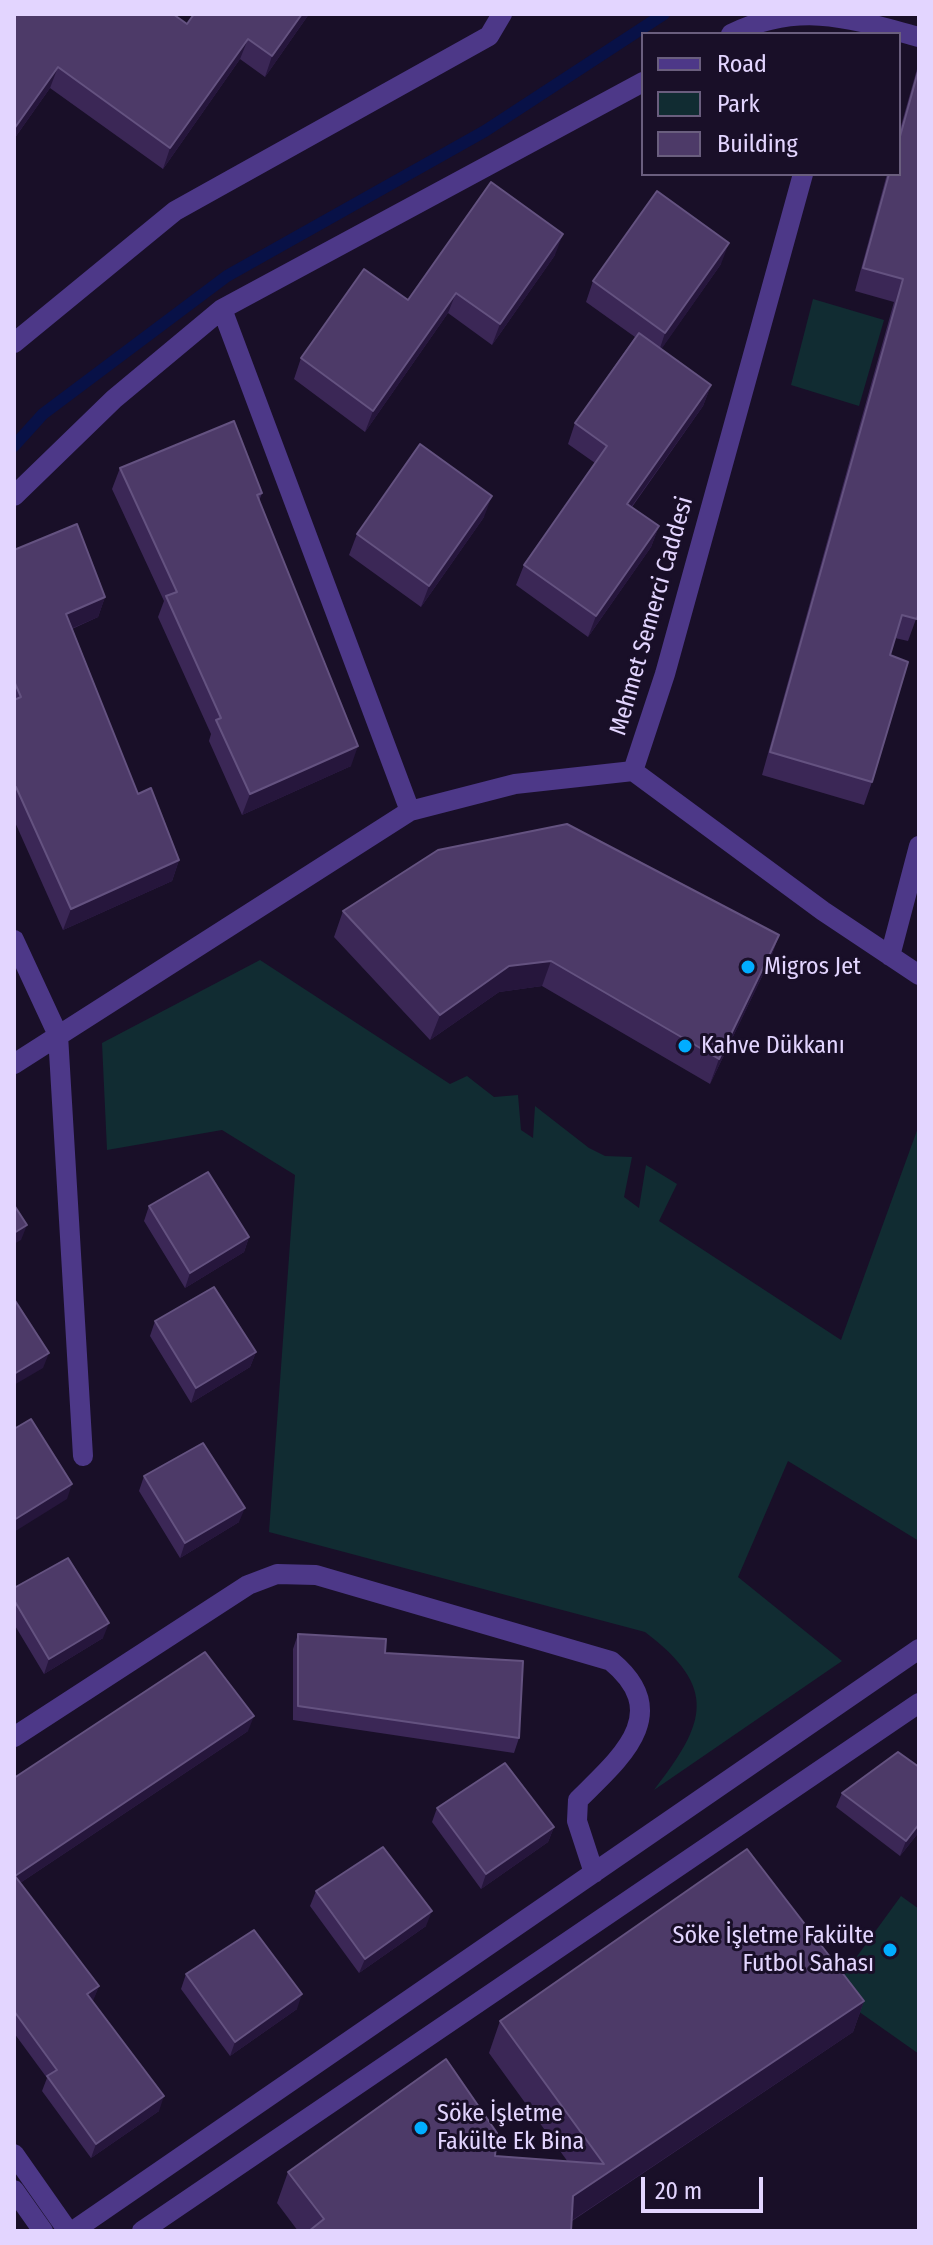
<!DOCTYPE html>
<html>
<head>
<meta charset="utf-8">
<style>
  body { margin:0 }
  #map { position:relative; width:933px; height:2245px; overflow:hidden; background:#190f28; font-family:"Fira Sans Condensed",sans-serif }
  canvas { display:block }
  .frame { position:absolute; inset:0; border:16px solid #e3d5ff; pointer-events:none }
  .legend { position:absolute; left:641px; top:32px; width:260px; height:144px; box-sizing:border-box; background:#190f28; border:2px solid #6a5e7e; margin:0; padding:10px 14px; list-style:none; font-size:24px; color:#e3d5ff }
  .legend li { display:flex; align-items:center; gap:16px; height:40px }
  .legend b { width:40px; border:2px solid #6a5e7e }
  .scale { position:absolute; left:641px; top:2177px; width:122px; height:36px; box-sizing:border-box; border:4px solid #e3d5ff; border-top:0; padding-left:10px; font-size:24px; line-height:28px; white-space:nowrap; color:#e3d5ff; -webkit-text-stroke:6px #190f28; paint-order:stroke }
</style>
</head>
<body>
<div id="map">
<canvas width="933" height="2245"></canvas>
<div class="frame"></div>
<ul class="legend">
<li><b style="height:10px;background:#4d3888"></b>Road</li>
<li><b style="height:22px;background:#112c32"></b>Park</li>
<li><b style="height:22px;background:#4d3a68"></b>Building</li>
</ul>
<div class="scale">20 m</div>
</div>
<script>
const ctx = document.querySelector('canvas').getContext('2d');
ctx.lineJoin = 'round';
function fillPath(path, color) { ctx.fillStyle = color; ctx.fill(path, 'evenodd'); }
function strokePath(path, color, width, dash) { ctx.strokeStyle = color; ctx.lineWidth = width; ctx.lineCap = dash ? 'butt' : 'round'; ctx.setLineDash(dash || []); ctx.stroke(path); }
function drawText(font, color, halo, rows, align = 'center') {
  ctx.font = font + ' "Fira Sans Condensed",sans-serif'; ctx.lineWidth = 6; ctx.setLineDash([]); ctx.textBaseline = 'middle'; ctx.strokeStyle = halo; ctx.fillStyle = color; for (const [text, x, y, turn = 0] of rows) {
    ctx.save(); ctx.translate(x, y); ctx.rotate((+turn || 0) * Math.PI / 180); ctx.textAlign = isNaN(turn) ? turn : align; if (halo) ctx.strokeText(text, 0, 0); ctx.fillText(text, 0, 0); ctx.restore();
  }
}
const green = new Path2D(`
  M 813,299 L 884,320 L 859,406 L 791,385 Z
  M 260,960 L 450,1084 L 467,1076 L 494,1097 L 518,1095 L 521,1130 L 533,1138 L 535,1106 L 589,1148 L 605,1156 L 632,1157 L 624,1197 L 639,1208 L 646,1165 L 677,1184 L 659,1221 L 841,1340 L 919,1125 L 919,1541 L 788,1461 L 738,1577 L 842,1661 L 654,1790 C 706,1723 719,1688 645,1632 L 269,1532 L 295,1175 L 222,1130 L 107,1150 L 102,1043 Z
  M 901,1896 L 919,1909 L 919,2054 L 831,1992 Z`);
const stream = new Path2D(`
  M 14,446 L 43,414 L 227,276 L 485,131 L 664,14`);
const minor = new Path2D(`
  M 731,34 C 799,1 850,18 919,37
  M 222,309 L 410,811
  M 14,343 L 175,211 L 489,36 L 502,14
  M 14,496 L 114,399 L 222,309 L 643,82
  M 633,771 L 823,911 L 919,975
  M 14,940 L 58,1035 L 83,1456
  M 890,956 L 919,846
  M 14,1064 L 410,811 L 515,784 L 633,771 L 665,674 L 803,174
  M 14,1737 L 248,1585 L 277,1574 L 316,1575 L 611,1661 C 675,1714 619,1759 578,1800 L 577,1821 L 594,1873
  M 14,2154 L 68,2231
  M 14,2190 L 43,2231
  M 73,2231 L 919,1649
  M 142,2231 L 919,1703`);
const wall = new Path2D(`
  M 14,14 L 187,24 L 194,14 L 309,14 L 265,77 L 240,59 L 163,169 L 50,88 L 14,139 Z
  M 919,62 L 919,611 L 908,641 L 895,638 L 890,655 L 872,782 L 864,805 L 762,775 L 894,302 L 855,291 L 887,174 L 899,174 L 899,133 Z
  M 555,255 L 492,345 L 448,313 L 365,432 L 294,379 L 301,358 L 408,300 Z
  M 721,264 L 661,349 L 711,385 L 703,406 L 632,507 L 659,526 L 651,547 L 588,637 L 516,585 L 524,565 L 595,463 L 568,444 L 575,423 L 635,337 L 586,302 L 593,281 Z
  M 120,468 L 262,493 L 259,501 L 351,766 L 242,815 L 209,741 L 211,734 L 158,617 L 164,601 L 112,489 Z
  M 484,517 L 421,607 L 349,555 L 357,534 Z
  M 14,550 L 105,597 L 98,617 L 72,629 L 138,794 L 179,860 L 172,881 L 63,930 L 14,820 Z
  M 343,911 L 779,935 L 770,960 L 710,1084 L 542,986 L 499,992 L 430,1040 L 334,937 Z
  M 149,1206 L 249,1237 L 244,1252 L 185,1288 L 144,1221 Z
  M 155,1321 L 256,1352 L 250,1367 L 191,1403 L 150,1336 Z
  M 144,1476 L 239,1522 L 180,1558 L 139,1491 Z
  M 14,1588 L 103,1638 L 44,1674 L 14,1624 Z
  M 298,1634 L 385,1653 L 519,1738 L 514,1753 L 293,1720 L 293,1649 Z
  M 248,1731 L 20,1883 L 99,1986 L 92,2002 L 159,2111 L 91,2158 L 42,2091 L 47,2078 L 14,2033 L 14,1778 Z
  M 842,1793 L 919,1832 L 900,1856 L 836,1807 Z
  M 437,1808 L 554,1827 L 548,1842 L 481,1889 L 432,1822 Z
  M 316,1891 L 426,1926 L 359,1973 L 310,1906 Z
  M 186,1974 L 297,2009 L 230,2056 L 181,1989 Z
  M 864,2001 L 853,2032 L 572,2221 L 571,2231 L 298,2231 L 277,2203 L 288,2172 L 495,2156 L 568,2162 L 489,2053 L 500,2021 Z`);
const shadedWall = new Path2D(`
  M 302,14 L 309,14 L 265,77 L 272,56 Z
  M 248,39 L 240,59 L 163,169 L 170,148 Z
  M 58,67 L 50,88 L 14,139 L 14,129 Z
  M 563,234 L 555,255 L 492,345 L 500,324 Z
  M 729,243 L 721,264 L 658,354 L 665,333 Z
  M 456,293 L 448,313 L 365,432 L 373,411 Z
  M 711,385 L 703,406 L 619,524 L 627,504 Z
  M 492,496 L 484,517 L 421,607 L 429,586 Z
  M 659,526 L 651,547 L 588,637 L 596,616 Z
  M 105,597 L 98,617 L 59,634 L 66,614 Z
  M 358,746 L 351,766 L 242,815 L 250,794 Z
  M 179,860 L 172,881 L 63,930 L 71,909 Z
  M 779,935 L 770,960 L 710,1084 L 719,1059 Z
  M 551,961 L 542,986 L 499,992 L 430,1040 L 440,1015 L 509,966 Z
  M 27,1225 L 21,1240 L 14,1244 L 14,1233 Z
  M 249,1237 L 244,1252 L 185,1288 L 190,1273 Z
  M 256,1352 L 250,1367 L 191,1403 L 196,1388 Z
  M 49,1353 L 43,1368 L 14,1385 L 14,1374 Z
  M 72,1484 L 67,1499 L 14,1532 L 14,1520 Z
  M 245,1508 L 239,1522 L 180,1558 L 185,1543 Z
  M 109,1623 L 103,1638 L 44,1674 L 49,1659 Z
  M 254,1716 L 248,1731 L 14,1887 L 15,1876 Z
  M 919,1824 L 919,1832 L 900,1856 L 906,1841 Z
  M 554,1827 L 548,1842 L 481,1889 L 486,1874 Z
  M 432,1911 L 426,1926 L 359,1973 L 365,1959 Z
  M 99,1986 L 93,2001 L 82,2009 L 87,1994 Z
  M 302,1994 L 297,2009 L 230,2056 L 235,2042 Z
  M 864,2001 L 853,2032 L 562,2227 L 573,2196 Z
  M 164,2096 L 159,2111 L 91,2158 L 96,2144 Z`);
const building = new Path2D(`
  M 14,14 L 173,14 L 187,24 L 194,14 L 302,14 L 272,56 L 248,39 L 170,148 L 58,67 L 14,129 Z
  M 919,68 L 919,611 L 917,619 L 902,615 L 890,655 L 908,662 L 872,782 L 770,752 L 903,279 L 863,268 L 889,174 L 899,174 L 899,140 Z
  M 491,182 L 563,234 L 500,324 L 456,293 L 373,411 L 301,358 L 364,269 L 408,300 Z
  M 657,191 L 729,243 L 665,333 L 593,281 Z
  M 639,333 L 711,385 L 627,504 L 659,526 L 596,616 L 524,565 L 607,446 L 575,423 Z
  M 234,421 L 262,493 L 257,495 L 358,746 L 250,794 L 216,720 L 221,718 L 166,596 L 177,592 L 120,468 Z
  M 420,444 L 492,496 L 429,586 L 357,534 Z
  M 77,524 L 105,597 L 66,614 L 138,794 L 151,788 L 179,860 L 71,909 L 16,787 L 14,788 L 14,700 L 21,697 L 14,681 L 14,550 Z
  M 567,824 L 779,935 L 719,1059 L 551,961 L 509,966 L 440,1015 L 343,911 L 438,850 Z
  M 208,1172 L 249,1237 L 190,1273 L 149,1206 Z
  M 14,1205 L 27,1225 L 14,1233 Z
  M 214,1287 L 256,1352 L 196,1388 L 155,1321 Z
  M 14,1299 L 49,1353 L 14,1374 Z
  M 31,1419 L 72,1484 L 14,1520 L 14,1429 Z
  M 203,1443 L 245,1508 L 185,1543 L 144,1476 Z
  M 68,1558 L 109,1623 L 49,1659 L 14,1600 L 14,1588 Z
  M 298,1634 L 386,1639 L 385,1653 L 523,1661 L 519,1738 L 298,1706 Z
  M 205,1652 L 254,1716 L 15,1876 L 99,1986 L 87,1994 L 164,2096 L 96,2144 L 47,2076 L 57,2070 L 14,2011 L 14,1778 Z
  M 898,1752 L 919,1767 L 919,1824 L 906,1841 L 842,1793 Z
  M 505,1763 L 554,1827 L 486,1874 L 437,1808 Z
  M 383,1847 L 432,1911 L 365,1959 L 316,1891 Z
  M 747,1849 L 864,2001 L 573,2196 L 571,2231 L 309,2231 L 324,2219 L 288,2172 L 446,2059 L 497,2133 L 495,2156 L 604,2164 L 500,2021 Z
  M 254,1930 L 302,1994 L 235,2042 L 186,1974 Z`);
const markers = [
  [748,967,8,"#01adff"],
  [685,1046,8,"#01adff"],
  [890,1950,8,"#01adff"],
  [421,2128,8,"#01adff"]
];
const streetNames = [
  ["Mehmet Semerci Caddesi",652,616,-74]
];
const poiNames = [
  ["Migros Jet",764,967],
  ["Kahve Dükkanı",701,1046],
  ["Söke İşletme Fakülte",874,1936,"right"],
  ["Futbol Sahası",874,1964,"right"],
  ["Söke İşletme",437,2114],
  ["Fakülte Ek Bina",437,2142]
];
fillPath(green, '#112c32');
strokePath(stream, '#081147', 12);
strokePath(minor, '#4d3888', 20);
fillPath(wall, '#3b2756');
fillPath(shadedWall, '#26163c');
fillPath(building, '#4d3a68');
strokePath(building, '#645280', 2);
for (const [x, y, r, color] of markers) { const dot = new Path2D(); dot.arc(x, y, r, 0, 2 * Math.PI); ctx.fillStyle = color; ctx.fill(dot); strokePath(dot, '#190f28', 3); }
drawText('24px', '#e3d5ff', '#190f28', streetNames);
drawText('24px', '#e3d5ff', '#190f28', poiNames, 'left');
</script>
</body>
</html>
